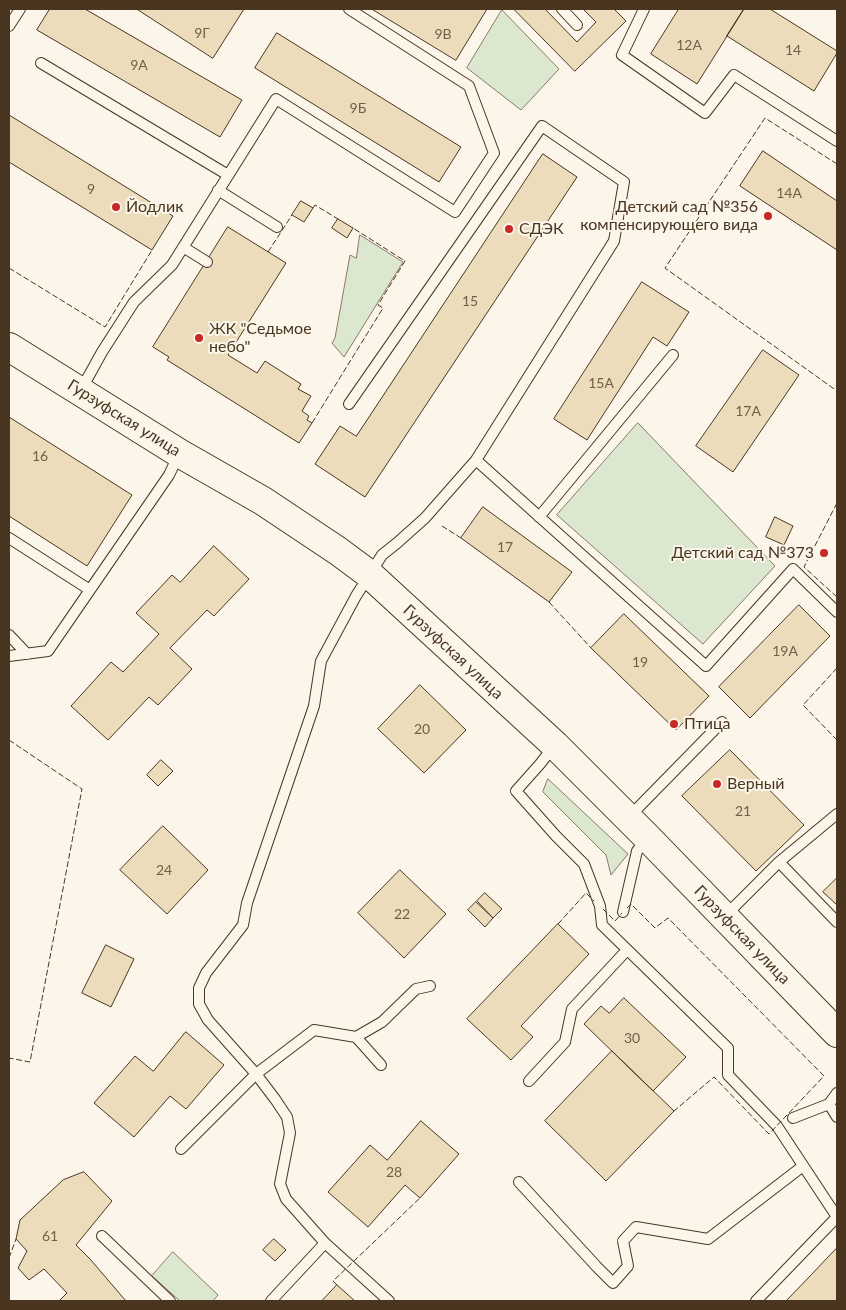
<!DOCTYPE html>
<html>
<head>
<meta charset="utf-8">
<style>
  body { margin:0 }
  #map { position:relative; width:846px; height:1310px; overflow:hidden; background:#fbf6e9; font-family:Lato,sans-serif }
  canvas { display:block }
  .frame { position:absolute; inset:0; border:10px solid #4a3520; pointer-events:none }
</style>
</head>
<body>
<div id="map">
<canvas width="846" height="1310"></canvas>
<div class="frame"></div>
</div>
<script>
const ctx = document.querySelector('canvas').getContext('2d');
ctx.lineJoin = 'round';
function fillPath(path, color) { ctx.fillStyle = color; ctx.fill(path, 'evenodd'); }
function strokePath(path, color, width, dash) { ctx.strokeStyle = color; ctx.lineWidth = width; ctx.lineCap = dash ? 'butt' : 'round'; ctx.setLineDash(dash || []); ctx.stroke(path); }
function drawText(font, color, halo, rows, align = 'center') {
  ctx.font = font + ' Lato,sans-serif'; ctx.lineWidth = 4; ctx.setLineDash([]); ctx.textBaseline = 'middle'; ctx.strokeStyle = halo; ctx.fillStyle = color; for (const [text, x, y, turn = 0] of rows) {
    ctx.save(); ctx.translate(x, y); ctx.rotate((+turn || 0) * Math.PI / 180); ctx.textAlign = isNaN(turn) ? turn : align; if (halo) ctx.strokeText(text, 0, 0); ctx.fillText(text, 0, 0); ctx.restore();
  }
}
const green = new Path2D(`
  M 502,10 L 559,69 L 521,110 L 467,68 Z
  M 360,235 L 403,262 L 344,357 L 332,343 L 335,338 L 350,255 L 356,258 Z
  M 638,423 L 775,566 L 703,644 L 557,515 Z
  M 548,779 L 628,854 L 611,875 L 606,855 L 543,792 Z
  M 173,1252 L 218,1295 L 213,1301 L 180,1301 L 152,1276 Z`);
const building = new Path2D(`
  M 50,9 L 85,9 L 242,100 L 220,137 L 37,30 Z
  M 137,9 L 244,9 L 213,58 Z
  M 372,9 L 487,9 L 456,60 Z
  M 514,9 L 545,9 L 577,42 L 596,22 L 583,9 L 614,9 L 626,21 L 575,71 Z
  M 679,9 L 744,9 L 697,84 L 651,54 Z
  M 744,9 L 770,9 L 837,51 L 837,53 L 814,91 L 727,36 Z
  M 277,33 L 461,147 L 439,182 L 255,68 Z
  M 9,115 L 173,216 L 152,250 L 9,162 Z
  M 763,151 L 837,201 L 837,250 L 740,186 Z
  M 543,154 L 577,177 L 365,497 L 315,464 L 340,426 L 356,436 Z
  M 301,201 L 313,208 L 304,222 L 292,215 Z
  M 338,219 L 353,228 L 347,238 L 332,228 Z
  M 228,227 L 286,263 L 228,355 L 257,373 L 265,361 L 301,384 L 298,389 L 311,396 L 302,411 L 309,416 L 307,420 L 312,423 L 299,443 L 167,360 L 169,357 L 153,347 Z
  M 642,282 L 689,312 L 667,346 L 653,337 L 587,440 L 554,419 Z
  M 763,350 L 799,375 L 733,472 L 696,446 Z
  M 9,417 L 132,495 L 87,566 L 9,516 Z
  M 483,507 L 572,572 L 549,602 L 461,538 Z
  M 775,517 L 793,526 L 784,545 L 766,537 Z
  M 214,546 L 249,579 L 214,616 L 207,610 L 170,648 L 192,669 L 158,705 L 149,697 L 108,740 L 71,706 L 111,662 L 123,672 L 159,634 L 136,613 L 172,575 L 180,582 Z
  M 799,605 L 830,636 L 750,718 L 719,687 Z
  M 624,614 L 709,696 L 676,730 L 591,648 Z
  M 420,685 L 466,730 L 424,773 L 378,729 Z
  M 730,750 L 804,825 L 756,871 L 682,796 Z
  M 161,760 L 173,771 L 158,786 L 147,775 Z
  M 163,826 L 208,870 L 167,914 L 120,870 Z
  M 400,870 L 446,914 L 404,958 L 358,913 Z
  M 837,878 L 837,905 L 823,892 Z
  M 485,893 L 502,909 L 493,918 L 477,901 Z
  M 476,902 L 493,918 L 485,927 L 468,910 Z
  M 558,924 L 589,954 L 521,1026 L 533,1037 L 511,1060 L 467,1019 Z
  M 106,945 L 134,959 L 111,1007 L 82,993 Z
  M 624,998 L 686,1057 L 653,1091 L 584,1024 L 601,1006 L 609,1013 Z
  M 186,1032 L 224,1065 L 186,1109 L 170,1096 L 134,1137 L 94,1103 L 135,1056 L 153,1071 Z
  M 612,1051 L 674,1111 L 606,1181 L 545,1121 Z
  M 421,1121 L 459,1154 L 420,1198 L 405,1185 L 368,1227 L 328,1192 L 370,1145 L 387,1160 Z
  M 84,1172 L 112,1201 L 76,1245 L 90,1259 L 126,1301 L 59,1301 L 67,1293 L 44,1269 L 29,1280 L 18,1268 L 27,1251 L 16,1239 L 20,1220 L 63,1180 Z
  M 274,1239 L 286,1250 L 275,1261 L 263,1250 Z
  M 837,1248 L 837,1301 L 786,1301 L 811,1275 Z
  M 337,1285 L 355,1301 L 322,1301 Z`);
const lane = new Path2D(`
  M 562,9 L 577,25
  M 644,9 L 622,55 L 705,113 L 734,75 L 837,141
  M 9,26 L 20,9
  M 41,63 L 228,175
  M 218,190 L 277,227
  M 183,247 L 207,262
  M 81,390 L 102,352 L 134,302 L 172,265 L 276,99 L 455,212 L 494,153 L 469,86 L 349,9
  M 476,460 L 706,666 L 793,569 L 837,612
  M 539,517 L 673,355
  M 9,538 L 90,590
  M 9,635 L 27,654
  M 9,656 L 48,651 L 169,475 L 179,454
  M 554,746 L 540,764 L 516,791 L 556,836 L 584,864 L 600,906 L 602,925 L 728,1048 L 728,1075 L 777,1126 L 837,1217
  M 628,818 L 722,722
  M 779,862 L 837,922
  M 623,912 L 637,851 L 647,838
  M 725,916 L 779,862 L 837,814
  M 356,1037 L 382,1022 L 416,989 L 430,986
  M 529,1081 L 565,1042 L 572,1009 L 627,950
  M 837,1093 L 829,1104 L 837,1117
  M 793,1118 L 829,1104
  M 181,1149 L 256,1074 L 314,1030 L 356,1037 L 381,1065
  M 519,1182 L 597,1267 L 613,1283 L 628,1266 L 623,1241 L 636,1227 L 708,1239 L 803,1166
  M 102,1236 L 170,1301
  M 325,1243 L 286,1199 L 280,1184 L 290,1133 L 287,1117 L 275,1099 L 256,1074 L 208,1020 L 199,1004 L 199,988 L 206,973 L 243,925 L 247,903 L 314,706 L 321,661 L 356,596 L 382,555 L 397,543 L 425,518 L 476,460 L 614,241 L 624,182 L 542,126 L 349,404
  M 271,1301 L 325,1243 L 389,1301
  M 756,1301 L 837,1217`);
const primary = new Path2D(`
  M 9,347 L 179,453 L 263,501 L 338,551 L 369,574 L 555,745 L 647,837 L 837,1033`);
const fence = new Path2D(`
  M 837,164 L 765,118 L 665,268 L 837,391
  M 313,208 L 315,205 L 338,219
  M 268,252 L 292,215
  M 9,268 L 105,327 L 152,250
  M 312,423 L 383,308 L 378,305 L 405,261 L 353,228
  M 837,503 L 804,567 L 837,597
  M 442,526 L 461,538
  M 549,602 L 591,648
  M 837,668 L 803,705 L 837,740
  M 9,740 L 82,789 L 30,1062 L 9,1058
  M 627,908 L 631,904 L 655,928 L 668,918 L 824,1076 L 769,1134 L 714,1077 L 674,1111
  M 603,909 L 615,921 L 622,913
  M 558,924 L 586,893 L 594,901
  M 9,1258 L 16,1239
  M 337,1285 L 333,1281 L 420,1198`);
const markers = [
  [116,207,5,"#c62828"],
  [768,216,5,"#c62828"],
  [509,229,5,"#c62828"],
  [199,338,5,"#c62828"],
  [824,553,5,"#c62828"],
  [674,724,5,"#c62828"],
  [717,784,5,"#c62828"]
];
const numberNames = [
  ["9Г",202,33],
  ["9В",443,34],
  ["12А",689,45],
  ["14",793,50],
  ["9А",139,65],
  ["9Б",358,108],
  ["9",91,189],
  ["14А",789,193],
  ["15",470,301],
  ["15А",601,383],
  ["17А",748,411],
  ["16",40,456],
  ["17",505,547],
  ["19А",785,651],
  ["19",640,662],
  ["20",422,729],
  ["21",743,811],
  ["24",164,870],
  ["22",402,914],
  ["30",632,1038],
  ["28",394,1172],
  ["61",50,1236]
];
const poiNames = [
  ["Йодлик",126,207],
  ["Детский сад №356",758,207,"right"],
  ["компенсирующего вида",758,225,"right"],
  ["СДЭК",519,229],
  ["ЖК \"Седьмое",209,329],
  ["небо\"",209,347],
  ["Детский сад №373",814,553,"right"],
  ["Птица",684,724],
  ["Верный",727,784]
];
const streetNames = [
  ["Гурзуфская улица",124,418,32],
  ["Гурзуфская улица",453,652,43],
  ["Гурзуфская улица",742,935,46]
];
fillPath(green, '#dce7d0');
strokePath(green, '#887966', 1);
fillPath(building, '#ecdcbc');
strokePath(building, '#4a3520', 1);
strokePath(lane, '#4a3520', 12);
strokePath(primary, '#4a3520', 30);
strokePath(lane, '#fbf6e9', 10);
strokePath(primary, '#fbf6e9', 28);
strokePath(fence, '#4a3520', 1, [6, 2.5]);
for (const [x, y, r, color] of markers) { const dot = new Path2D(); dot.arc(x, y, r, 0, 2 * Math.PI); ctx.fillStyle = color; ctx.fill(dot); strokePath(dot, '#fbf6e9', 2); }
drawText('14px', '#725f47', null, numberNames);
drawText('16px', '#4a3520', '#fbf6e9', poiNames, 'left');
drawText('16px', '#4a3520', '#fbf6e9', streetNames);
</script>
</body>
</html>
